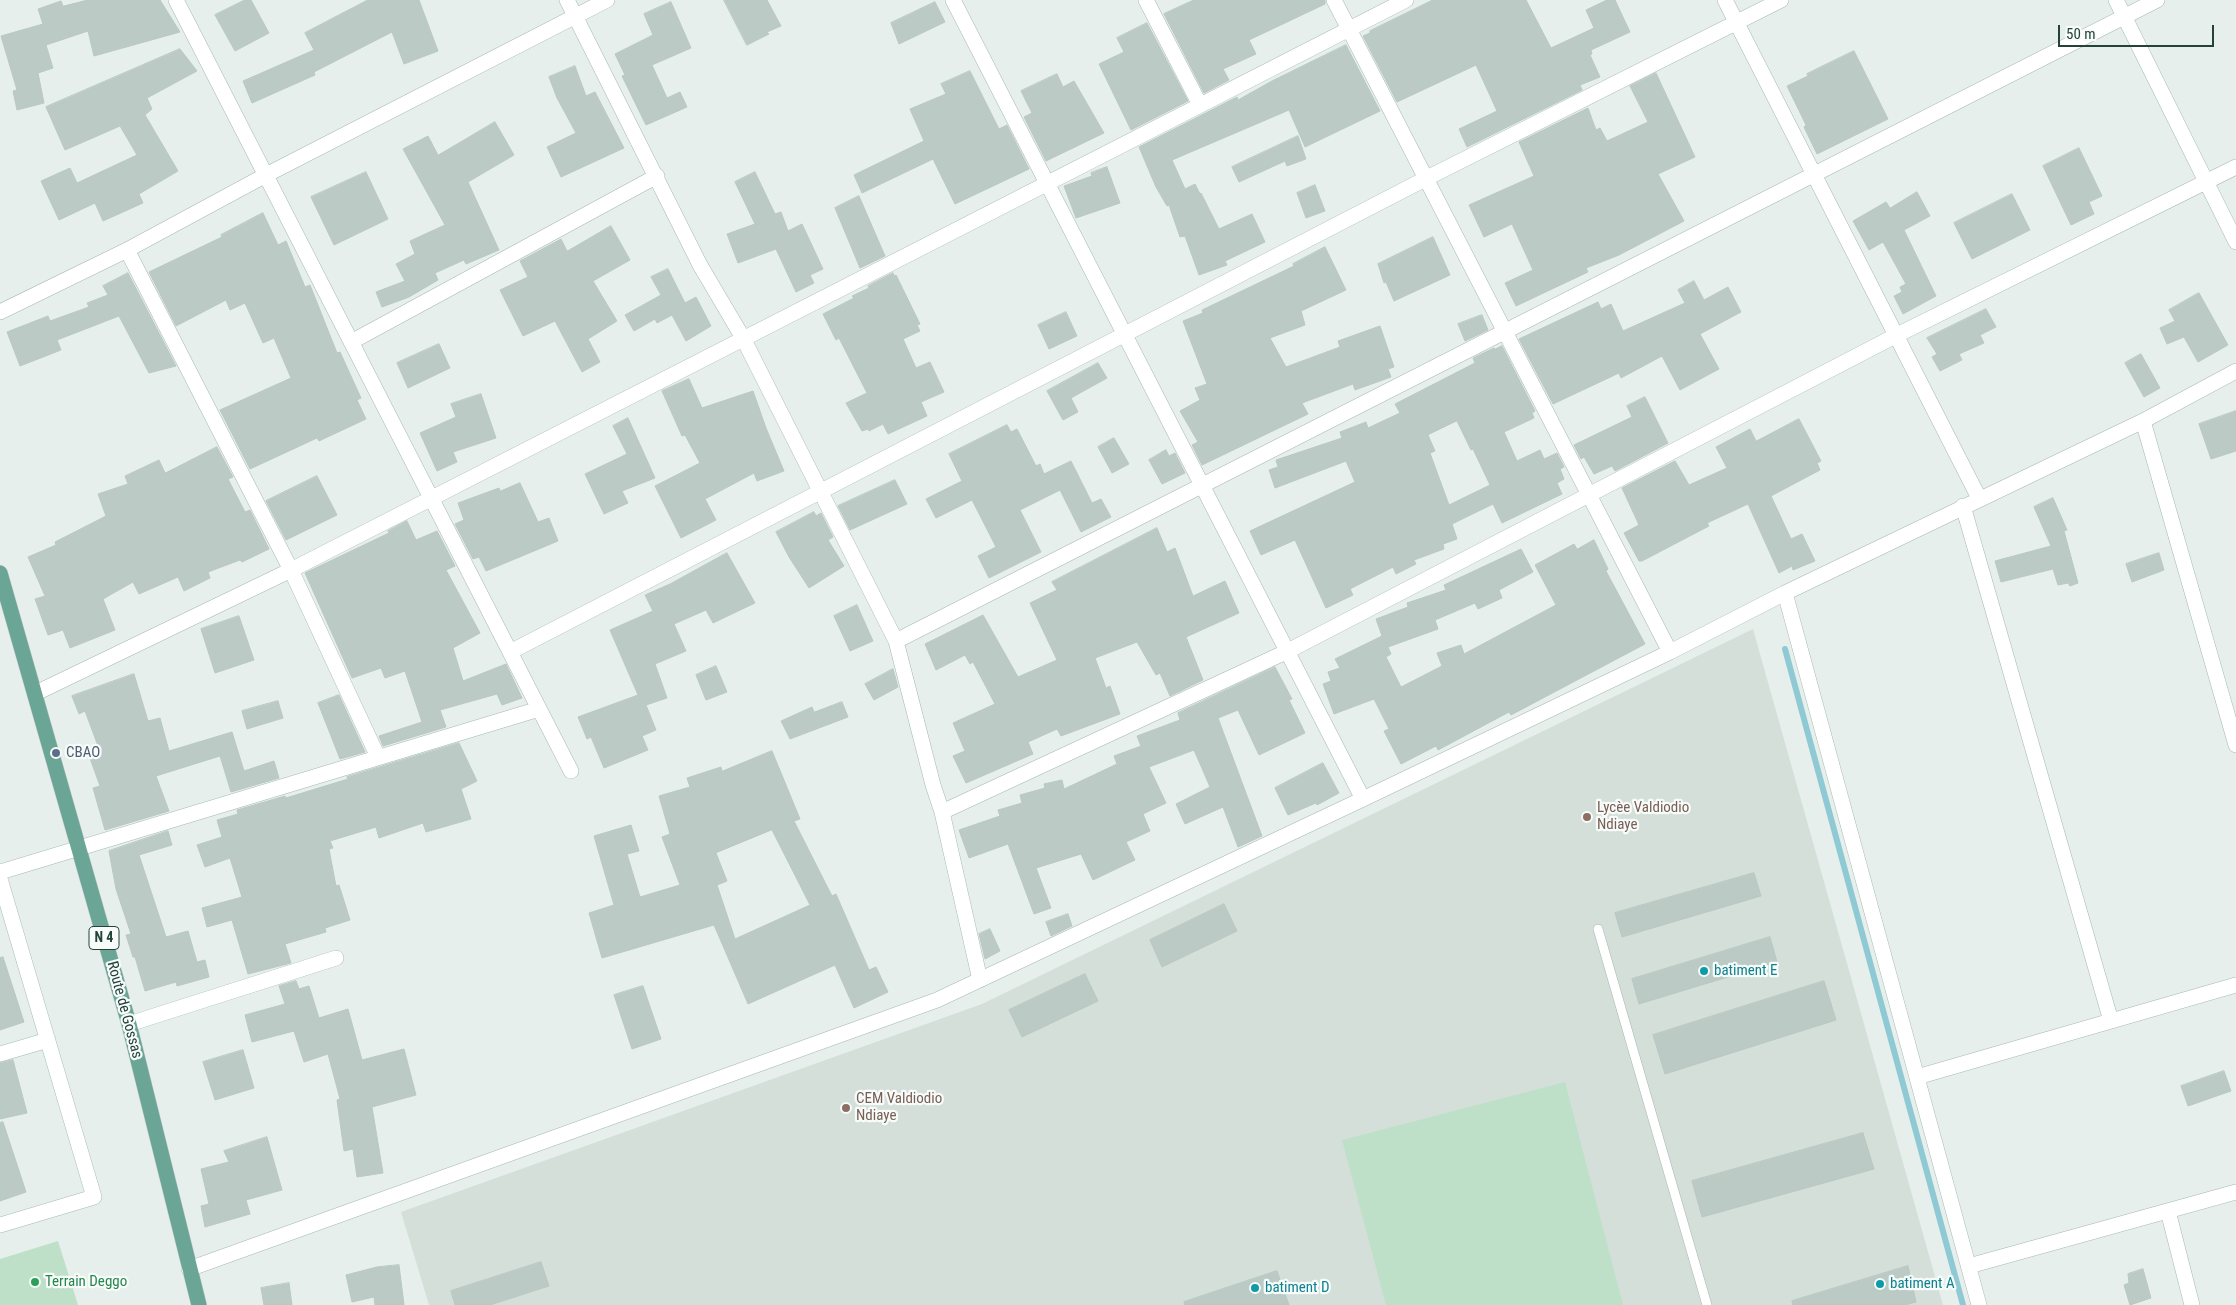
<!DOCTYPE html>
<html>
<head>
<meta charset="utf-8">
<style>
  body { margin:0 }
  #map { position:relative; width:2236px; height:1305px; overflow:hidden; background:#e6efeb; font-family:"Roboto Condensed",sans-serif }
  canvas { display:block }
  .scale { position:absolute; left:2058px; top:25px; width:156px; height:22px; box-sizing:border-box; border:2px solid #24423a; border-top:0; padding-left:6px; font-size:15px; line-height:18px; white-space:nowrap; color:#24423a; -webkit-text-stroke:4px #f7fbf9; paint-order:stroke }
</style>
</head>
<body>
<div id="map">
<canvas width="2236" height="1305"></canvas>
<div class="scale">50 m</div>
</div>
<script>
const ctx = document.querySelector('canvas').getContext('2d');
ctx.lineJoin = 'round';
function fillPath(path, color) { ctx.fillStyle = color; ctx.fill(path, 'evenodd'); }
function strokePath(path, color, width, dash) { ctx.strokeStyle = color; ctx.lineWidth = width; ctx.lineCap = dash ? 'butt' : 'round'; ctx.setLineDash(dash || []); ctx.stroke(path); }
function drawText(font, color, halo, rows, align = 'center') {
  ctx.font = font + ' "Roboto Condensed",sans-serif'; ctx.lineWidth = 4.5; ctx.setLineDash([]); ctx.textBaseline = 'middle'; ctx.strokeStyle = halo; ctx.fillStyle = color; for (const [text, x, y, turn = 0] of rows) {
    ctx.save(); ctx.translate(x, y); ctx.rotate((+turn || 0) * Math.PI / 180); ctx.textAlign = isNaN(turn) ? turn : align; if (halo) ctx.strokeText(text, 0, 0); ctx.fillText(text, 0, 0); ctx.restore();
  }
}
const built = new Path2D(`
  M 1753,629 L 1943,1305 L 429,1305 L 401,1212 L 982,1004 Z`);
const green = new Path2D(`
  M 1565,1082 L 1623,1305 L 1386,1305 L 1342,1140 Z
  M 58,1241 L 78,1305 L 0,1305 L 0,1259 Z`);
const stream = new Path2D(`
  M 1785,649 L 1963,1305`);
const building = new Path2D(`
  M 88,0 L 160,0 L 180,32 L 94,56 L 88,31 L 46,45 L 53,68 L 38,73 L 44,103 L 17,110 L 13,91 L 17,90 L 1,36 L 43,24 L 38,9 L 61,1 L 63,6 Z
  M 245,0 L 251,0 L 269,33 L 235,51 L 215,15 Z
  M 368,0 L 419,0 L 438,51 L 404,64 L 392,32 L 314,72 L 315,75 L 252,103 L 243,81 L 314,50 L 305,33 Z
  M 724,0 L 767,0 L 781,26 L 767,32 L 769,34 L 747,45 Z
  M 1194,0 L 1325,0 L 1325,4 L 1249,40 L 1256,54 L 1223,69 L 1229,80 L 1204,93 L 1164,14 Z
  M 1433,0 L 1526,0 L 1551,48 L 1594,28 L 1586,10 L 1607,0 L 1615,0 L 1630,32 L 1591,50 L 1592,54 L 1590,55 L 1600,77 L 1580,85 L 1582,90 L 1467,147 L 1459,129 L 1497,111 L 1476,65 L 1397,102 L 1363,36 L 1370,33 L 1370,31 Z
  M 671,2 L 691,48 L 652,65 L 667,98 L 680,92 L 687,107 L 646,125 L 622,76 L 625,75 L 615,54 L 653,35 L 644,14 Z
  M 935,2 L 945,22 L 899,44 L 891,23 Z
  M 1147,23 L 1188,101 L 1131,130 L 1099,64 L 1124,52 L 1117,38 Z
  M 1346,45 L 1380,111 L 1305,147 L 1289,110 L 1172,160 L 1185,189 L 1195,184 L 1200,194 L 1201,193 L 1219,229 L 1252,214 L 1265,242 L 1225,261 L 1227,265 L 1199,275 L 1185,236 L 1180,237 L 1169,205 L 1167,206 L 1156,187 L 1139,147 L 1237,97 L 1238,100 L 1272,81 Z
  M 180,49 L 197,71 L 147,98 L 152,109 L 145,115 L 178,171 L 139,194 L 143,203 L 103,221 L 95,203 L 59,220 L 41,181 L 70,168 L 77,183 L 137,155 L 120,126 L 65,150 L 46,107 Z
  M 1854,51 L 1888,119 L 1817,154 L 1804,127 L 1806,125 L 1787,86 L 1808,76 L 1807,74 Z
  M 575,66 L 586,96 L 595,92 L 624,148 L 561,177 L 547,147 L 576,133 L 557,98 L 549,77 Z
  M 970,71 L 999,129 L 1007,125 L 1029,169 L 955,204 L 933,159 L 862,193 L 854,175 L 924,141 L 910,109 L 946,94 L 941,84 Z
  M 1656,73 L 1695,157 L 1658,174 L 1684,221 L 1619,255 L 1586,268 L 1588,272 L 1516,306 L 1505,283 L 1533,270 L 1512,224 L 1484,237 L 1469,205 L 1534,176 L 1519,142 L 1588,108 L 1596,130 L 1600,128 L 1607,141 L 1648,122 L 1630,86 Z
  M 1057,74 L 1063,87 L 1074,81 L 1104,133 L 1046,161 L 1024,117 L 1032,113 L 1021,91 Z
  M 495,122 L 514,155 L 468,182 L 499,250 L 466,264 L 464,260 L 435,273 L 438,280 L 409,297 L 382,307 L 376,292 L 405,281 L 396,264 L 415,254 L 410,241 L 445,225 L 403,149 L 428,136 L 438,155 Z
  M 1298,136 L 1306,159 L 1287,166 L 1285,161 L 1239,182 L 1232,167 Z
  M 2079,148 L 2102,196 L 2089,202 L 2094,214 L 2071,225 L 2043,166 Z
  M 1107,167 L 1120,203 L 1076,218 L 1064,186 L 1092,176 L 1091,173 Z
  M 366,172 L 388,219 L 334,245 L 311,197 Z
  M 755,172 L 775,214 L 781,212 L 788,231 L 802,224 L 823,269 L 810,275 L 814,283 L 796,292 L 776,249 L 738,263 L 727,234 L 755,224 L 735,182 Z
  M 1315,185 L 1325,211 L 1306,218 L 1297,193 Z
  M 1917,192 L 1930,216 L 1904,230 L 1936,296 L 1903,314 L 1894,296 L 1902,292 L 1900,287 L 1906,284 L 1883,242 L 1869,250 L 1853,221 L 1886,202 L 1890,208 Z
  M 2012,194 L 2030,230 L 1972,259 L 1954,223 Z
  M 859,196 L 885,256 L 860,268 L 835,208 Z
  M 263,213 L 278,245 L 286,241 L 305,287 L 310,285 L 337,353 L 340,352 L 361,398 L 357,400 L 366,419 L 319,441 L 317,438 L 250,469 L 220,410 L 291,378 L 274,338 L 263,343 L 245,303 L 230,310 L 226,300 L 176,326 L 149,272 L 222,237 L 221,235 Z
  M 611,226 L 630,260 L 593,281 L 617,321 L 588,339 L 600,362 L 582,372 L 555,321 L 523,336 L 500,290 L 528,277 L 520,261 L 561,239 L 567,251 Z
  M 1433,237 L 1450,275 L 1394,301 L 1386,282 L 1384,283 L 1378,264 Z
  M 1325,247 L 1346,290 L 1301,311 L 1305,325 L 1270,338 L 1286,367 L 1340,347 L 1338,341 L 1380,326 L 1394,367 L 1388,369 L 1391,377 L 1355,390 L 1353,384 L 1302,403 L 1308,414 L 1202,465 L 1192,445 L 1198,442 L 1180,411 L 1200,400 L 1195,388 L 1207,384 L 1183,321 L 1203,313 L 1202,310 L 1294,266 L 1293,264 Z
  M 668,269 L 685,303 L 696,297 L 711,326 L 686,341 L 672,315 L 657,323 L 655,319 L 634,331 L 625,315 L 661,295 L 651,277 Z
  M 128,273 L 176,366 L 149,373 L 119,316 L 57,340 L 61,350 L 20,366 L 7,332 L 48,316 L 50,321 L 89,307 L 87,303 L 108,295 L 103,286 Z
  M 893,273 L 894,276 L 896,275 L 920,324 L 917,325 L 920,331 L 903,339 L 916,368 L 930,362 L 944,392 L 921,402 L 927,416 L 888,434 L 883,424 L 869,431 L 868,429 L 862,431 L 846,403 L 867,393 L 839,338 L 836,340 L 823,314 L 854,298 L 852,296 L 869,288 L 868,286 Z
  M 1694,281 L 1704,300 L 1728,287 L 1741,312 L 1700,334 L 1719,369 L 1680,390 L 1662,356 L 1621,378 L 1619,373 L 1553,404 L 1519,339 L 1598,302 L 1601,309 L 1611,304 L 1623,331 L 1685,303 L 1678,290 Z
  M 2199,293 L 2228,345 L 2198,362 L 2184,337 L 2167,344 L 2160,328 L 2175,321 L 2169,310 Z
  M 1986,309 L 1996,327 L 1980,335 L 1984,343 L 1959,354 L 1962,360 L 1940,371 L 1932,357 L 1937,354 L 1927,338 Z
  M 1066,312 L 1077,336 L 1049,349 L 1038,325 Z
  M 1482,315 L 1488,330 L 1465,341 L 1458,324 Z
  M 439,344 L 450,368 L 408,388 L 397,363 Z
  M 1502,346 L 1535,411 L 1532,413 L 1534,418 L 1504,432 L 1517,461 L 1540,450 L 1544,459 L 1557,453 L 1564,467 L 1560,469 L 1564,479 L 1557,483 L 1562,494 L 1502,523 L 1493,504 L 1452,524 L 1457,539 L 1443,544 L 1444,549 L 1414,560 L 1416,564 L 1396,574 L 1393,567 L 1350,589 L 1353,595 L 1326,608 L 1295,540 L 1261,555 L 1250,531 L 1355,482 L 1346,461 L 1275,488 L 1269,470 L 1278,467 L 1276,460 L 1342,438 L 1340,432 L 1366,422 L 1368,428 L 1400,413 L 1395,404 L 1475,363 L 1473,358 L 1494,348 L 1495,349 ZM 1457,421 L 1471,450 L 1473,449 L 1490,485 L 1449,505 L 1430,453 L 1435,451 L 1428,435 Z
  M 2141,354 L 2160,388 L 2144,397 L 2125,363 Z
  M 1098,363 L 1107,378 L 1071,398 L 1078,412 L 1063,420 L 1047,391 Z
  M 689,379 L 702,408 L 753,391 L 766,428 L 784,471 L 757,481 L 754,473 L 705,499 L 716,520 L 681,538 L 655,486 L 700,463 L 685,435 L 682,436 L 662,391 Z
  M 481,394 L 496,438 L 453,452 L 457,462 L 437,471 L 420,433 L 456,417 L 451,404 Z
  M 1645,397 L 1668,443 L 1615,471 L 1612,466 L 1594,474 L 1584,457 L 1581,459 L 1574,445 L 1632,417 L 1627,406 Z
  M 2236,411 L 2236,451 L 2211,459 L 2199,424 Z
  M 628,418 L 655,478 L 622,491 L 628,503 L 604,514 L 585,474 L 627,454 L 613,426 Z
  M 1799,419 L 1821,461 L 1817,463 L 1820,470 L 1771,496 L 1791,539 L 1802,534 L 1815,561 L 1793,570 L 1792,566 L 1779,573 L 1748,504 L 1707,523 L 1709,526 L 1642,561 L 1639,561 L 1624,533 L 1639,525 L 1622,488 L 1675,461 L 1689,485 L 1727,468 L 1716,447 L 1750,429 L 1756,441 Z
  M 1007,425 L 1011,432 L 1017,429 L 1036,466 L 1040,464 L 1044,474 L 1071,461 L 1092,503 L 1101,499 L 1111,517 L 1081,532 L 1060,490 L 1020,510 L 1041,552 L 989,578 L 978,556 L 996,547 L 972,500 L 936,518 L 926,499 L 962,481 L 949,454 Z
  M 1114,438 L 1129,464 L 1112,473 L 1098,447 Z
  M 217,447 L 233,477 L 228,479 L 245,512 L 250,510 L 269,549 L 242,562 L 240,560 L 208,572 L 210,578 L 184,591 L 178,577 L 139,594 L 133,582 L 103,599 L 115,630 L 70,648 L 63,630 L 48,635 L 35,599 L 45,596 L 28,557 L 56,545 L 55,542 L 106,516 L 98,494 L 128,484 L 125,476 L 159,460 L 165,473 Z
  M 1166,450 L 1169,456 L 1175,453 L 1185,473 L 1162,484 L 1149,460 Z
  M 317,476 L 337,515 L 286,540 L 266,501 Z
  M 895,480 L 907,504 L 850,530 L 838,506 Z
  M 520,483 L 538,522 L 549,518 L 558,541 L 486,571 L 479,557 L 473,559 L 455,524 L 464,520 L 458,503 L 499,488 L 500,491 Z
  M 2053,498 L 2067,530 L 2064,531 L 2078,583 L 2070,586 L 2068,583 L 2058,585 L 2053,569 L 2001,582 L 1995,561 L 2051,546 L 2034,507 Z
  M 814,512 L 816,516 L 821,513 L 833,537 L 828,540 L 844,566 L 809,588 L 789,557 L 776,532 Z
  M 407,521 L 416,540 L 437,531 L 455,566 L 446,570 L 480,633 L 453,648 L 463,681 L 506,664 L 522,698 L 502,705 L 497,694 L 440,710 L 446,727 L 383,746 L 379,736 L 422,722 L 405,671 L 385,678 L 381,668 L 352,678 L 305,573 L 389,533 L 388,531 Z
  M 1157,528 L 1167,552 L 1175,548 L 1193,596 L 1225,581 L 1239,613 L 1186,637 L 1203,680 L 1170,696 L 1160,673 L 1156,675 L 1137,642 L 1095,658 L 1106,688 L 1110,686 L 1120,714 L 1061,736 L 1057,729 L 1028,742 L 1033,754 L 966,783 L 953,756 L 965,751 L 953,723 L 995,704 L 973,662 L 970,664 L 965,655 L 936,670 L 925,644 L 983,615 L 1018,677 L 1057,660 L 1030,603 L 1057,590 L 1052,582 Z
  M 1594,540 L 1608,569 L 1606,571 L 1645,644 L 1511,715 L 1509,712 L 1438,750 L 1436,746 L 1401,764 L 1384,731 L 1389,729 L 1374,699 L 1334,714 L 1323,684 L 1331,681 L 1328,672 L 1340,668 L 1335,659 L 1382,636 L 1376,619 L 1408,607 L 1407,603 L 1446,590 L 1444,585 L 1521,549 L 1533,572 L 1499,590 L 1502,598 L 1478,609 L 1475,603 L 1435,620 L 1438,629 L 1388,647 L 1391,654 L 1386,657 L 1401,687 L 1442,666 L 1437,653 L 1461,645 L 1464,654 L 1556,605 L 1535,565 L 1574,544 L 1577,549 Z
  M 727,553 L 755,603 L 713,623 L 706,610 L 674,624 L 686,651 L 655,664 L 667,698 L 646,705 L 656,730 L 642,736 L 648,750 L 604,768 L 591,737 L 587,739 L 578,717 L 638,695 L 610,630 L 653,611 L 645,595 L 670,584 Z
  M 2159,553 L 2164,570 L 2132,582 L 2126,564 Z
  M 857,605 L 873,641 L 850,651 L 834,616 Z
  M 239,616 L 254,660 L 215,673 L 201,629 Z
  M 716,666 L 727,692 L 706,700 L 696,675 Z
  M 1275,667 L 1292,699 L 1289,700 L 1305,733 L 1259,755 L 1238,710 L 1218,718 L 1262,836 L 1238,847 L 1223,807 L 1185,824 L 1176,804 L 1210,787 L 1194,750 L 1149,767 L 1166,803 L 1143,814 L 1150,831 L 1126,842 L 1135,860 L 1093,880 L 1081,854 L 1036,868 L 1051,908 L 1034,914 L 1008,844 L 969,858 L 959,830 L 1000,816 L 998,810 L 1022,803 L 1020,795 L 1045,788 L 1044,784 L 1062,780 L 1064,789 L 1117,764 L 1114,756 L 1141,746 L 1137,736 L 1180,720 L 1178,713 Z
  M 893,669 L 898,687 L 874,700 L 865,684 Z
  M 134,674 L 148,721 L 160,718 L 169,751 L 232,732 L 244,771 L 274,761 L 279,778 L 231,792 L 220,756 L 156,776 L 169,811 L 105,830 L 93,788 L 100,786 L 87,750 L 98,746 L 85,711 L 79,714 L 72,696 Z
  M 339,695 L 365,752 L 340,759 L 318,703 Z
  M 278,701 L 283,718 L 247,729 L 242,711 Z
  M 842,702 L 848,717 L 790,739 L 781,721 L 812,707 L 814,712 Z
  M 459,743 L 477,781 L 461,789 L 471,819 L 426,832 L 423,823 L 379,838 L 376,827 L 330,841 L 333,848 L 329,849 L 336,886 L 339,885 L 350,920 L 325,928 L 326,932 L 285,944 L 291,963 L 248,974 L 232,920 L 207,927 L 202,908 L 242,897 L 230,858 L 205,867 L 197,845 L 222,837 L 217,820 L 238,814 L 237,810 L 285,796 L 286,798 L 348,779 L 347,777 Z
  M 772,751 L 800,819 L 794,821 L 832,896 L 836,894 L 869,970 L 876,967 L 888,992 L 854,1008 L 835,965 L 748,1004 L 714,925 L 602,958 L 589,913 L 614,905 L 594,836 L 631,825 L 639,851 L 627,854 L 640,897 L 680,885 L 662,837 L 670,834 L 659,796 L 690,787 L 687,778 L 721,767 L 722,771 ZM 772,830 L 810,905 L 735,939 L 717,885 L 727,881 L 716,853 Z
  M 1323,763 L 1339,793 L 1317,805 L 1316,803 L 1288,815 L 1275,788 Z
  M 168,831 L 172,845 L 139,855 L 166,937 L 188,931 L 197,962 L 205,960 L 209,977 L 177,986 L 176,982 L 145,991 L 135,957 L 133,957 L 126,935 L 131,934 L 116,889 L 109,851 Z
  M 1754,873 L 1761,896 L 1622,937 L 1615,913 Z
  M 1224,904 L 1237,931 L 1162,967 L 1150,940 Z
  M 1068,914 L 1072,926 L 1051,936 L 1046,922 Z
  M 990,929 L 1000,951 L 985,959 L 979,934 Z
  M 1770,937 L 1777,962 L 1639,1004 L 1632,979 Z
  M 3,957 L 24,1022 L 0,1030 L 0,958 Z
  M 1085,974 L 1098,1001 L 1022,1037 L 1009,1010 Z
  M 296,981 L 299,989 L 309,986 L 319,1018 L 348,1009 L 362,1060 L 404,1049 L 416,1095 L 372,1107 L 383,1173 L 357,1177 L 353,1149 L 344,1151 L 337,1100 L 340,1099 L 328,1054 L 304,1062 L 294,1031 L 252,1042 L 245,1015 L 285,1004 L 279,986 Z
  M 1824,981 L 1836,1020 L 1665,1074 L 1653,1035 Z
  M 643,986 L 661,1039 L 632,1049 L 614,995 Z
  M 243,1050 L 254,1088 L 215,1100 L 203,1062 Z
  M 13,1060 L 27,1113 L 0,1119 L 0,1063 Z
  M 2224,1071 L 2231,1091 L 2188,1106 L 2181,1086 Z
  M 3,1122 L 26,1192 L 0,1201 L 0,1123 Z
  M 1863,1133 L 1874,1169 L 1702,1217 L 1692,1181 Z
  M 267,1137 L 282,1190 L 246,1200 L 250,1214 L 205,1227 L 201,1206 L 209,1204 L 201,1169 L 229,1162 L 224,1151 Z
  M 541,1262 L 549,1286 L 490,1305 L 455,1305 L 451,1291 Z
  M 399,1265 L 404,1305 L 375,1305 L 374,1297 L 352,1302 L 346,1275 L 377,1267 Z
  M 1908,1266 L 1916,1302 L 1905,1305 L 1793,1305 L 1792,1301 Z
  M 2143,1269 L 2151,1298 L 2130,1305 L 2124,1285 L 2129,1283 L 2128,1274 Z
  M 1277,1271 L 1289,1305 L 1185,1305 L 1184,1302 Z
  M 289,1283 L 292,1305 L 264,1305 L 261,1288 Z`);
const service = new Path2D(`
  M 1598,929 L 1707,1305`);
const minor = new Path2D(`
  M 176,0 L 571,771
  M 567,0 L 700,265 L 743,338 L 896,641 L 933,785 L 942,812 L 980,980
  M 953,0 L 1363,799
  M 1146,0 L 1200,105
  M 1334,0 L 1670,652
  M 1725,0 L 1979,498
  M 2116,0 L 2236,242
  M 127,250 L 291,570 L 378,757
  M 0,312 L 127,250 L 266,175 L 607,0
  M 351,342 L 657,176
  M 2143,421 L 2236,745
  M 1963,506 L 2111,1021
  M 1785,593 L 1979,1305
  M 896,641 L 2157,0
  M 510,652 L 1427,178 L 1781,0
  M 36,693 L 291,570 L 432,498 L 1406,0
  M 942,812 L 1288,651 L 1897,335 L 2236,167
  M 0,872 L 539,709
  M 0,879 L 94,1197 L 0,1225
  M 129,1024 L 336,958
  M 0,1054 L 48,1040
  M 1917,1077 L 2236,985
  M 2168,1211 L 2192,1305
  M 1969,1266 L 2236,1192
  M 189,1269 L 937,1000 L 1363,799 L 1670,652 L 1785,593 L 2143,421 L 2236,371`);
const primary = new Path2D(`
  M 0,573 L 129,1024 L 199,1305`);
const markers = [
  [56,753,5,"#5c6f8a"],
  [1587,817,5,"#8d6e63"],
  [1704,971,5,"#0f9aa8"],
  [846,1108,5,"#8d6e63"],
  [35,1282,5,"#2e9e5b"],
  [1880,1284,5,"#0f9aa8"],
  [1255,1288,5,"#0f9aa8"]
];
const shields = [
  [104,938,30]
];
const shieldNames = [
  ["N 4",104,938]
];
const serviceNames = [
  ["CBAO",66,753]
];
const educationNames = [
  ["Lycèe Valdiodio",1597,808],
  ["Ndiaye",1597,825],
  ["CEM Valdiodio",856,1099],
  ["Ndiaye",856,1116]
];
const cultureNames = [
  ["batiment E",1714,971],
  ["batiment A",1890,1284],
  ["batiment D",1265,1288]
];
const streetNames = [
  ["Route de Gossas",124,1010,75]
];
const leisureNames = [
  ["Terrain Deggo",45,1282]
];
fillPath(built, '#d4dfda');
fillPath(green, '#bfe0c8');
strokePath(stream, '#8ec9d4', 6);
fillPath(building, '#bbcac4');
strokePath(building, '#b8c9c2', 1);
strokePath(service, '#a8b8b2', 10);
strokePath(minor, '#a8b8b2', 16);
strokePath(primary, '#c2cac8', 16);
strokePath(service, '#fff', 9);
strokePath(minor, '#fff', 15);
strokePath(primary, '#6aa596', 15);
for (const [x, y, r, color] of markers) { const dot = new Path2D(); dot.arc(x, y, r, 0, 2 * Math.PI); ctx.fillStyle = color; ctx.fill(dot); strokePath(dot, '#f7fbf9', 2); }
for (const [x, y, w] of shields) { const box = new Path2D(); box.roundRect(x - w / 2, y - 11.5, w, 23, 4); ctx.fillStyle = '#f7fbf9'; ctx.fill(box); strokePath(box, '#24423a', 1); }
drawText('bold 14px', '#24423a', null, shieldNames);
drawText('15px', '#4e5e75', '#f7fbf9', serviceNames, 'left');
drawText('15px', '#785e54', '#f7fbf9', educationNames, 'left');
drawText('15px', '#0d838f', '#f7fbf9', cultureNames, 'left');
drawText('15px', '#24423a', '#f7fbf9', streetNames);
drawText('15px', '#27864d', '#f7fbf9', leisureNames, 'left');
</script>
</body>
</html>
